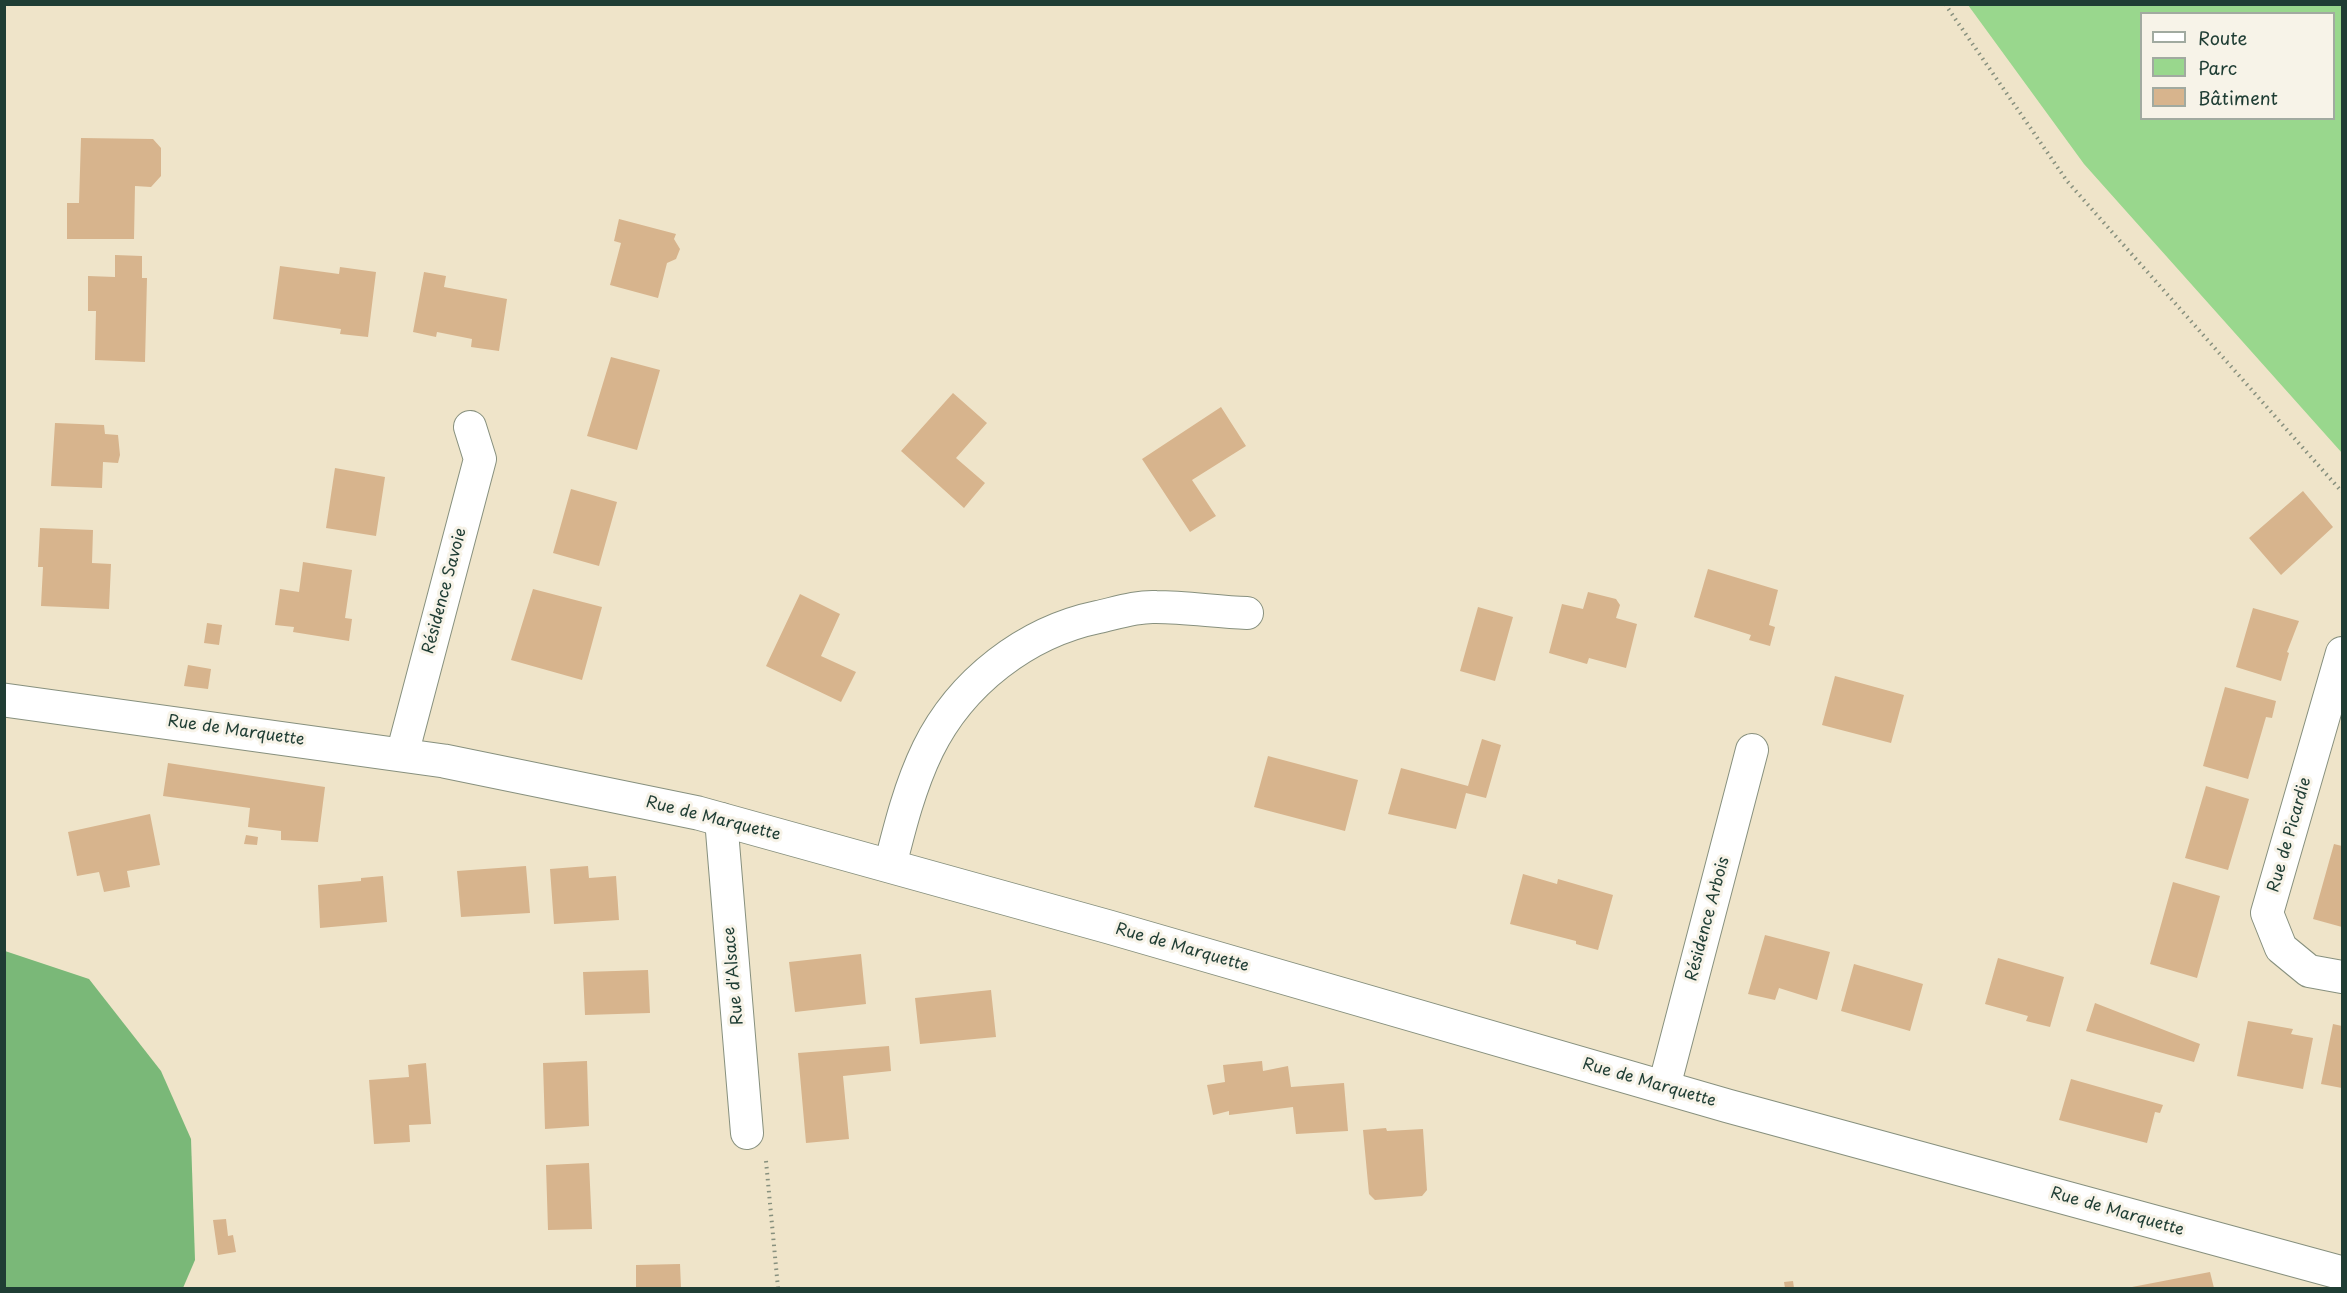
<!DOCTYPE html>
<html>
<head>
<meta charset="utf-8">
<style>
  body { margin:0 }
  #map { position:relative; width:2347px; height:1293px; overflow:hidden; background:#efe4c9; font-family:"Playpen Sans",sans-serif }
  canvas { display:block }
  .frame { position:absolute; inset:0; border:6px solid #1f3d34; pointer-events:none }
  .legend { position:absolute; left:2140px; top:12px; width:195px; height:108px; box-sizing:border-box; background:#f7f3e8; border:2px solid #a1aaa0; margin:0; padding:8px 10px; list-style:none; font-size:18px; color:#1f3d34 }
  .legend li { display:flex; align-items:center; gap:12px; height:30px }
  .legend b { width:30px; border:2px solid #a1aaa0 }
</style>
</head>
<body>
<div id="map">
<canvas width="2347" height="1293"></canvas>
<div class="frame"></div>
<ul class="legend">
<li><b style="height:8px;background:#fff"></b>Route</li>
<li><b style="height:16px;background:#99d78d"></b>Parc</li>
<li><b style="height:16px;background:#d7b48d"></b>Bâtiment</li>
</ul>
</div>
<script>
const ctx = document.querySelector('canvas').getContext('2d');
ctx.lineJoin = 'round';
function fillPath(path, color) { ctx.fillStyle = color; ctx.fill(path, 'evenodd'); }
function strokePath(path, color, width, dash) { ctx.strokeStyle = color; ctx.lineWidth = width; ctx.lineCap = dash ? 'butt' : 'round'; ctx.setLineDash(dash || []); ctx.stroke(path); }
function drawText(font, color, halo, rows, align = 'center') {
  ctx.font = font + ' "Playpen Sans",sans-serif'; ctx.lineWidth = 6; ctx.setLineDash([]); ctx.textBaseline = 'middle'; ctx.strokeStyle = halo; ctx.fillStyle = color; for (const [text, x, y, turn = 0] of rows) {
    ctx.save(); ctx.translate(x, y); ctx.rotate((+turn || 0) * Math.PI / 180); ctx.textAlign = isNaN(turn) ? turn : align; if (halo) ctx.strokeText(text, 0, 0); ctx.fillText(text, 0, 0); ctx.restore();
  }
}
const green = new Path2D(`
  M 1968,5 L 2342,5 L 2342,453 L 2084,164 ZM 2142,14 L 2334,14 L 2334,118 L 2142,118 Z`);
const forest = new Path2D(`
  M 5,951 L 89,979 L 161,1071 L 191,1139 L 195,1260 L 183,1288 L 5,1288 Z`);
const building = new Path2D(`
  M 81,138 L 153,139 L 161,148 L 161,176 L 151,187 L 135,186 L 134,239 L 67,239 L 67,203 L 79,203 Z
  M 619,219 L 676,234 L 674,239 L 680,249 L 676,259 L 667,263 L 658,298 L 610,285 L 621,243 L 614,241 Z
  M 115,255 L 142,256 L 142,278 L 147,278 L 145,362 L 95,360 L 96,311 L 88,311 L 88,276 L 115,277 Z
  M 280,266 L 339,274 L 340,267 L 376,272 L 368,337 L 340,334 L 341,329 L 273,319 Z
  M 424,272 L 446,276 L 444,287 L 507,299 L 499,351 L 471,347 L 472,339 L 437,332 L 436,337 L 413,332 Z
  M 611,357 L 660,370 L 637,450 L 587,436 Z
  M 953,393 L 987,423 L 956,458 L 985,483 L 964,508 L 901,451 Z
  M 1221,407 L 1246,446 L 1192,480 L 1216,516 L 1190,532 L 1142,459 Z
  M 55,423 L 104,425 L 105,434 L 118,435 L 120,455 L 118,463 L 103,462 L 102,488 L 51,486 Z
  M 335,468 L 385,477 L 376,536 L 326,528 Z
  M 571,489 L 617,502 L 599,566 L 553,553 Z
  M 2303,491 L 2333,527 L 2281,575 L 2249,538 Z
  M 40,528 L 93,530 L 92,563 L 111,564 L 109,609 L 41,606 L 43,567 L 38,567 Z
  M 303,562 L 352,570 L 345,618 L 352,619 L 349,641 L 293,632 L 294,627 L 275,625 L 280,589 L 299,592 Z
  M 1708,569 L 1778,590 L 1769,625 L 1775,627 L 1770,646 L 1749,640 L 1751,635 L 1694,617 Z
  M 533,589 L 602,607 L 582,680 L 511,660 Z
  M 1588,592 L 1616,599 L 1620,605 L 1616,618 L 1637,624 L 1626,668 L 1589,658 L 1587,664 L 1549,653 L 1562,604 L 1583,609 Z
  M 800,594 L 840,614 L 821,656 L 856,672 L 841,702 L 766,666 Z
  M 1478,607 L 1513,617 L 1495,681 L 1460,671 Z
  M 2253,608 L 2299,621 L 2287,652 L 2289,653 L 2281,681 L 2236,667 Z
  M 207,623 L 222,625 L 219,645 L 204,643 Z
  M 188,665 L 211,669 L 208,689 L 184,686 Z
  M 1835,676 L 1904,695 L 1891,743 L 1822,725 Z
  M 2225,687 L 2276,701 L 2272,718 L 2266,717 L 2248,779 L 2203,766 Z
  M 1482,739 L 1501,745 L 1486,798 L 1466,793 L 1456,829 L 1388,814 L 1401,768 L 1468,786 Z
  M 1268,756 L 1358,780 L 1345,831 L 1254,807 Z
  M 168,763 L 325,787 L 318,842 L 281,840 L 281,831 L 248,827 L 250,808 L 163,796 Z
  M 2206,786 L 2249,799 L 2228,870 L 2185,858 Z
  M 150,814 L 160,865 L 127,871 L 130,887 L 104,892 L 99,872 L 77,876 L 68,832 Z
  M 246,835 L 258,837 L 257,845 L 244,844 Z
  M 2334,844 L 2342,846 L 2342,927 L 2313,919 Z
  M 526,866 L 530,913 L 461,917 L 457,871 Z
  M 588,866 L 589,878 L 616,876 L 619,920 L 554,924 L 550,869 Z
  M 1523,874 L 1557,884 L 1558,879 L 1613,895 L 1598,950 L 1576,944 L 1576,941 L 1510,924 Z
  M 383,876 L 387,922 L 320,928 L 318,885 L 361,881 L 361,878 Z
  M 2173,882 L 2220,896 L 2197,978 L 2150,964 Z
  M 1765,935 L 1830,952 L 1817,1000 L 1779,988 L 1775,1000 L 1748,994 Z
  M 861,954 L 866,1004 L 795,1012 L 789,962 Z
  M 1998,958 L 2064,977 L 2050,1027 L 2026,1021 L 2028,1016 L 1985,1004 Z
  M 1854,964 L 1923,984 L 1910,1031 L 1841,1011 Z
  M 648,970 L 650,1013 L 585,1015 L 583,972 Z
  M 991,990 L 996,1037 L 920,1044 L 915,998 Z
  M 2095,1003 L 2200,1044 L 2194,1062 L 2086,1031 Z
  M 2248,1021 L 2293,1029 L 2291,1034 L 2313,1038 L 2303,1089 L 2237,1076 Z
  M 2333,1024 L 2342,1026 L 2342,1088 L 2321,1084 Z
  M 889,1046 L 891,1071 L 843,1076 L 849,1139 L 806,1143 L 798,1053 Z
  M 587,1061 L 589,1126 L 545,1129 L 543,1063 Z
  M 1262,1061 L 1263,1071 L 1288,1066 L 1291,1087 L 1344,1083 L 1348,1131 L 1296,1134 L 1293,1107 L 1229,1115 L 1229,1111 L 1213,1115 L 1207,1085 L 1225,1082 L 1223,1065 Z
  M 426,1063 L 431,1124 L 409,1125 L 410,1142 L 374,1144 L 369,1080 L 409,1077 L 408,1065 Z
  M 2071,1079 L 2163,1105 L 2160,1113 L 2155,1112 L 2147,1143 L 2059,1120 Z
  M 1386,1128 L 1387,1131 L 1423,1129 L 1427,1190 L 1422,1196 L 1375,1200 L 1369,1194 L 1363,1130 Z
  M 589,1163 L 592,1229 L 548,1230 L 546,1165 Z
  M 226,1219 L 228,1236 L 233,1235 L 236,1252 L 218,1255 L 213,1220 Z
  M 680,1264 L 681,1288 L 636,1288 L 636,1265 Z
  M 2210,1272 L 2214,1288 L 2132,1288 L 2132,1287 Z
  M 1793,1281 L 1794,1288 L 1785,1288 L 1784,1282 Z`);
const path = new Path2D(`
  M 1945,4 L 2067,181 L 2342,492
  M 766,1161 L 778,1288`);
const street = new Path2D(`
  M 2342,653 L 2267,913 L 2281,948 L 2309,971 L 2342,977
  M 402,755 L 480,459 L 470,427
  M 721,819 L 747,1133
  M 890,866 C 900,826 910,786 928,749 C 961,682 1026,632 1098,617 C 1116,613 1137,606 1156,607 C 1186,607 1217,612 1247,613
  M 1664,1087 L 1752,750`);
const secondary = new Path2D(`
  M 4,700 L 444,761 L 698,813 L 1109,927 L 1728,1106 L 2342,1273`);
const streetNames = [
  ["Résidence Savoie",445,591,-75],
  ["Rue de Marquette",236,731,8],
  ["Rue de Marquette",713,819,14],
  ["Rue de Picardie",2290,835,-74],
  ["Résidence Arbois",1708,919,-75],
  ["Rue de Marquette",1182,948,16],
  ["Rue d'Alsace",734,976,-95],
  ["Rue de Marquette",1649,1083,16],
  ["Rue de Marquette",2117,1212,16]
];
fillPath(green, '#99d78d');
fillPath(forest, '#7ab878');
fillPath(building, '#d7b48d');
strokePath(street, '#87907e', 34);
strokePath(secondary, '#87907e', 35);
strokePath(path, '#87907e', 4, [1.5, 4.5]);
strokePath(street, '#fff', 32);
strokePath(secondary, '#fff', 33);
drawText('16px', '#1f3d34', '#f7f3e8', streetNames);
</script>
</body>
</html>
